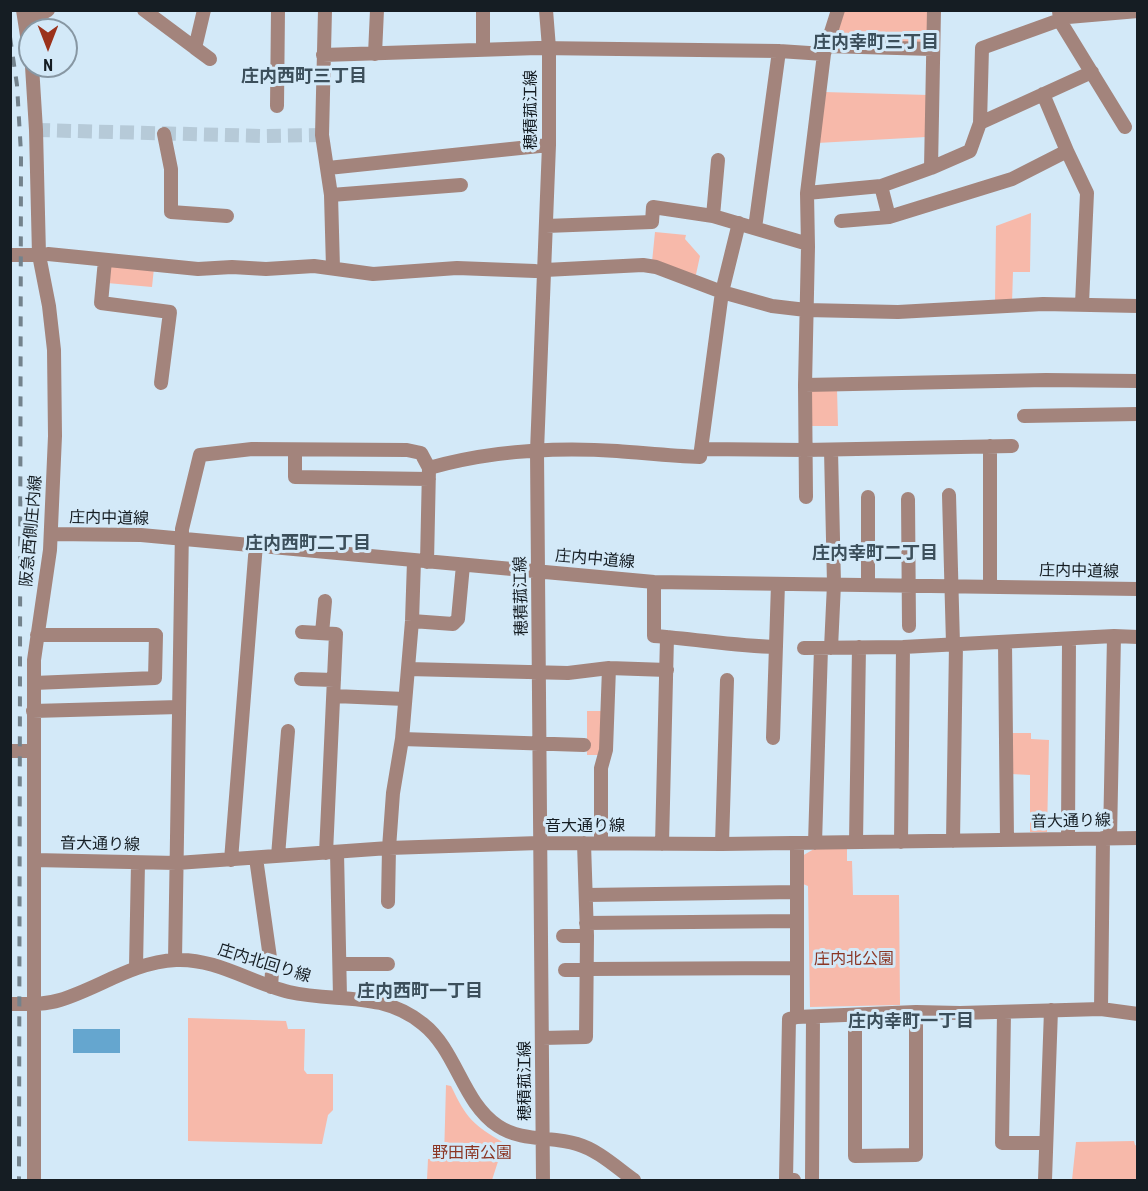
<!DOCTYPE html>
<html>
<head>
<meta charset="utf-8">
<style>
  body { margin:0 }
  #map { position:relative; width:1148px; height:1191px; overflow:hidden; background:#d3e9f8; font-family:"Roboto Condensed",sans-serif }
  canvas { display:block }
  .frame { position:absolute; inset:0; border:12px solid #151d23; pointer-events:none }
  .north { position:absolute; left:18px; top:18px; width:60px; height:60px; box-sizing:border-box; background:#d3e9f8; border:2px solid #8797a3; border-radius:50%; rotate:180deg; font-size:16px; font-weight:700; line-height:24px; text-align:center; color:#151d23 }
  .north::after { content:''; display:block; margin:auto; width:21px; height:27px; background:#9b321b; clip-path:polygon(50% 0,100% 100%,50% 72%,0 100%) }
</style>
</head>
<body>
<div id="map">
<canvas width="1148" height="1191"></canvas>
<div class="frame"></div>
<div class="north">N</div>
</div>
<script>
const ctx = document.querySelector('canvas').getContext('2d');
ctx.lineJoin = 'round';
function fillPath(path, color) { ctx.fillStyle = color; ctx.fill(path, 'evenodd'); }
function strokePath(path, color, width, dash) { ctx.strokeStyle = color; ctx.lineWidth = width; ctx.lineCap = dash ? 'butt' : 'round'; ctx.setLineDash(dash || []); ctx.stroke(path); }
function drawText(font, color, halo, rows, align = 'center') {
  ctx.font = font + ' "Roboto Condensed","Noto Sans JP",sans-serif'; ctx.lineWidth = 6; ctx.setLineDash([]); ctx.textBaseline = 'middle'; ctx.strokeStyle = halo; ctx.fillStyle = color; for (const [text, x, y, turn = 0] of rows) {
    ctx.save(); ctx.translate(x, y); ctx.rotate((+turn || 0) * Math.PI / 180); ctx.textAlign = isNaN(turn) ? turn : align; if (halo) ctx.strokeText(text, 0, 0); ctx.fillText(text, 0, 0); ctx.restore();
  }
}
const green = new Path2D(`
  M 841,11 L 929,11 L 929,43 L 833,41 Z
  M 824,92 L 928,95 L 926,137 L 817,143 Z
  M 1031,213 L 1030,272 L 1013,272 L 1012,303 L 995,303 L 996,226 Z
  M 655,232 L 686,235 L 685,239 L 700,256 L 695,279 L 652,262 Z
  M 109,264 L 154,268 L 152,287 L 107,283 Z
  M 810,389 L 837,389 L 838,426 L 808,426 Z
  M 587,711 L 604,711 L 604,737 L 598,755 L 587,755 Z
  M 1010,733 L 1031,733 L 1031,739 L 1049,740 L 1047,832 L 1030,832 L 1030,775 L 1011,774 Z
  M 814,849 L 847,849 L 847,861 L 852,861 L 853,895 L 899,895 L 900,1005 L 810,1007 L 808,886 L 803,884 L 802,856 Z
  M 188,1018 L 286,1021 L 288,1029 L 305,1029 L 304,1070 L 307,1074 L 333,1074 L 333,1110 L 328,1115 L 322,1144 L 188,1141 Z
  M 446,1085 L 451,1086 C 467,1119 472,1124 504,1143 L 492,1180 L 427,1180 L 428,1159 L 444,1158 Z
  M 1134,1141 L 1135,1145 L 1137,1146 L 1137,1180 L 1072,1180 L 1076,1142 Z`);
const water = new Path2D(`
  M 73,1029 L 120,1029 L 120,1053 L 73,1053 Z`);
const minorTunnel = new Path2D(`
  M 36,130 L 264,136 L 322,135`);
const minor = new Path2D(`
  M 23,10 L 30,55
  M 144,10 L 195,48 L 204,10
  M 325,10 L 322,135 L 331,195 L 333,268
  M 483,10 L 483,50
  M 1059,10 L 1060,21 L 1125,127
  M 26,22 L 48,10
  M 825,46 L 933,49
  M 195,48 L 210,59
  M 375,54 L 377,10
  M 323,55 L 538,48 L 779,51 L 824,54
  M 32,66 L 36,130 L 39,255 L 49,306 L 54,350 L 55,436 L 50,550 L 34,660 L 34,1180
  M 277,106 L 278,10
  M 980,123 L 1092,72
  M 164,134 L 171,169 L 171,212 L 227,216
  M 1067,151 L 1087,193 L 1082,304
  M 328,168 L 549,145
  M 931,168 L 934,10
  M 881,186 L 889,217
  M 807,193 L 881,186 L 931,168 L 970,151 L 980,123 L 982,48 L 1068,17 L 1138,11
  M 331,195 L 461,185
  M 713,216 L 718,160
  M 841,221 L 889,217 L 1012,179 L 1067,151 L 1043,94
  M 546,226 L 652,222 L 653,207 L 713,216 L 808,244
  M 755,228 L 779,51
  M 48,254 L 198,269 L 232,267 L 266,269 L 314,266 L 373,274 L 457,268 L 535,271
  M 10,255 L 39,255
  M 105,260 L 101,303 L 170,312 L 161,383
  M 545,270 L 643,265 L 656,267 L 722,292 L 772,306 L 806,310 L 898,312 L 1043,304 L 1138,306
  M 805,385 L 1046,380 L 1138,381
  M 1024,416 L 1138,414
  M 990,446 L 990,587
  M 702,449 L 805,450 L 1012,446
  M 295,450 L 295,477 L 429,479
  M 831,450 L 834,584 L 831,648
  M 949,495 L 953,644
  M 806,497 L 805,385 L 808,247 L 807,193 L 824,54 L 838,10
  M 908,499 L 909,626
  M 51,534 L 141,535 L 654,582 L 1138,589
  M 427,562 L 429,468 C 489,451 555,447 617,451 C 645,453 672,456 700,457 L 722,292 L 739,223
  M 654,582 L 654,636 C 696,639 735,646 776,647
  M 868,585 L 868,497
  M 412,621 L 453,624 L 458,619 L 463,565
  M 302,632 L 336,634 L 326,853
  M 322,633 L 325,601
  M 1005,642 L 1007,840
  M 804,648 L 903,647 L 1114,636 L 1138,637
  M 408,669 L 568,673 L 609,668 L 667,670
  M 301,679 L 334,680
  M 34,683 L 155,678 L 156,635 L 37,635
  M 334,696 L 405,699
  M 33,711 L 179,707
  M 773,738 L 778,584
  M 402,739 L 584,745
  M 10,751 L 33,751
  M 1110,838 L 1114,636
  M 1068,839 L 1069,639
  M 953,841 L 956,644
  M 856,842 L 859,647
  M 901,842 L 903,647
  M 601,843 L 601,768 L 606,750 L 609,668
  M 797,843 L 797,1017 L 916,1012 L 960,1013 L 1101,1009 L 1138,1014
  M 815,843 L 821,648
  M 662,844 L 667,637
  M 722,844 L 727,680
  M 337,852 L 340,997
  M 278,856 L 288,731
  M 256,858 L 272,972 L 271,987
  M 34,860 L 177,863 L 389,848 L 539,843 L 722,844 L 1138,838
  M 231,860 L 256,544
  M 586,895 L 797,892
  M 388,902 L 389,848 L 393,793 L 402,739 L 412,621 L 414,561
  M 586,923 L 797,921
  M 563,936 L 587,936
  M 175,960 L 182,529 L 200,455 L 252,449 L 407,450 L 421,453 L 429,468
  M 340,964 L 388,964
  M 136,967 L 138,863
  M 587,969 L 797,968
  M 565,970 L 587,970
  M 10,1004 C 27,1004 44,1005 60,1000 C 99,988 133,962 176,960 C 216,958 251,983 289,992 C 337,1003 381,990 423,1024 C 457,1051 462,1102 498,1126 C 522,1142 551,1136 577,1144 C 598,1150 617,1168 634,1180
  M 1101,1009 L 1103,838
  M 1004,1012 L 1002,1143 L 1046,1143
  M 855,1016 L 855,1156 L 916,1155 L 916,1012
  M 542,1038 L 586,1037 L 587,936 L 584,843
  M 543,1180 L 537,451 L 549,145 L 549,48 L 546,10
  M 794,1180 L 786,1179 L 789,1019 L 797,1017
  M 812,1180 L 813,1017
  M 1045,1180 L 1051,1010`);
const rail = new Path2D(`
  M 10,37 L 17,85 L 21,153 L 19,1180`);
const streetNames = [
  ["穂積菰江線",532,110,-90],
  ["庄内中道線",109,519,1],
  ["阪急西側庄内線",32,531,-85],
  ["庄内中道線",595,560,5],
  ["庄内中道線",1079,572,1],
  ["穂積菰江線",522,596,-91],
  ["音大通り線",1071,822,-1],
  ["音大通り線",585,827],
  ["音大通り線",100,845,1],
  ["庄内北回り線",264,964,17],
  ["穂積菰江線",526,1081,-90]
];
const parkNames = [
  ["庄内北公園",854,960],
  ["野田南公園",472,1154]
];
const neighbourhoodNames = [
  ["庄内幸町三丁目",876,43],
  ["庄内西町三丁目",304,77],
  ["庄内西町二丁目",308,544],
  ["庄内幸町二丁目",875,554],
  ["庄内西町一丁目",420,992],
  ["庄内幸町一丁目",911,1022]
];
fillPath(green, '#f7b9aa');
fillPath(water, '#65a6cf');
strokePath(minorTunnel, '#b6cad8', 14, [14, 7]);
strokePath(minor, '#a3847c', 14);
strokePath(rail, '#73828c', 4, [10, 10]);
drawText('16px', '#151d23', '#d3e9f8', streetNames);
drawText('16px', '#8b3624', '#d3e9f8', parkNames);
drawText('bold 18px', '#3c4f5b', '#d3e9f8', neighbourhoodNames);
</script>
</body>
</html>
